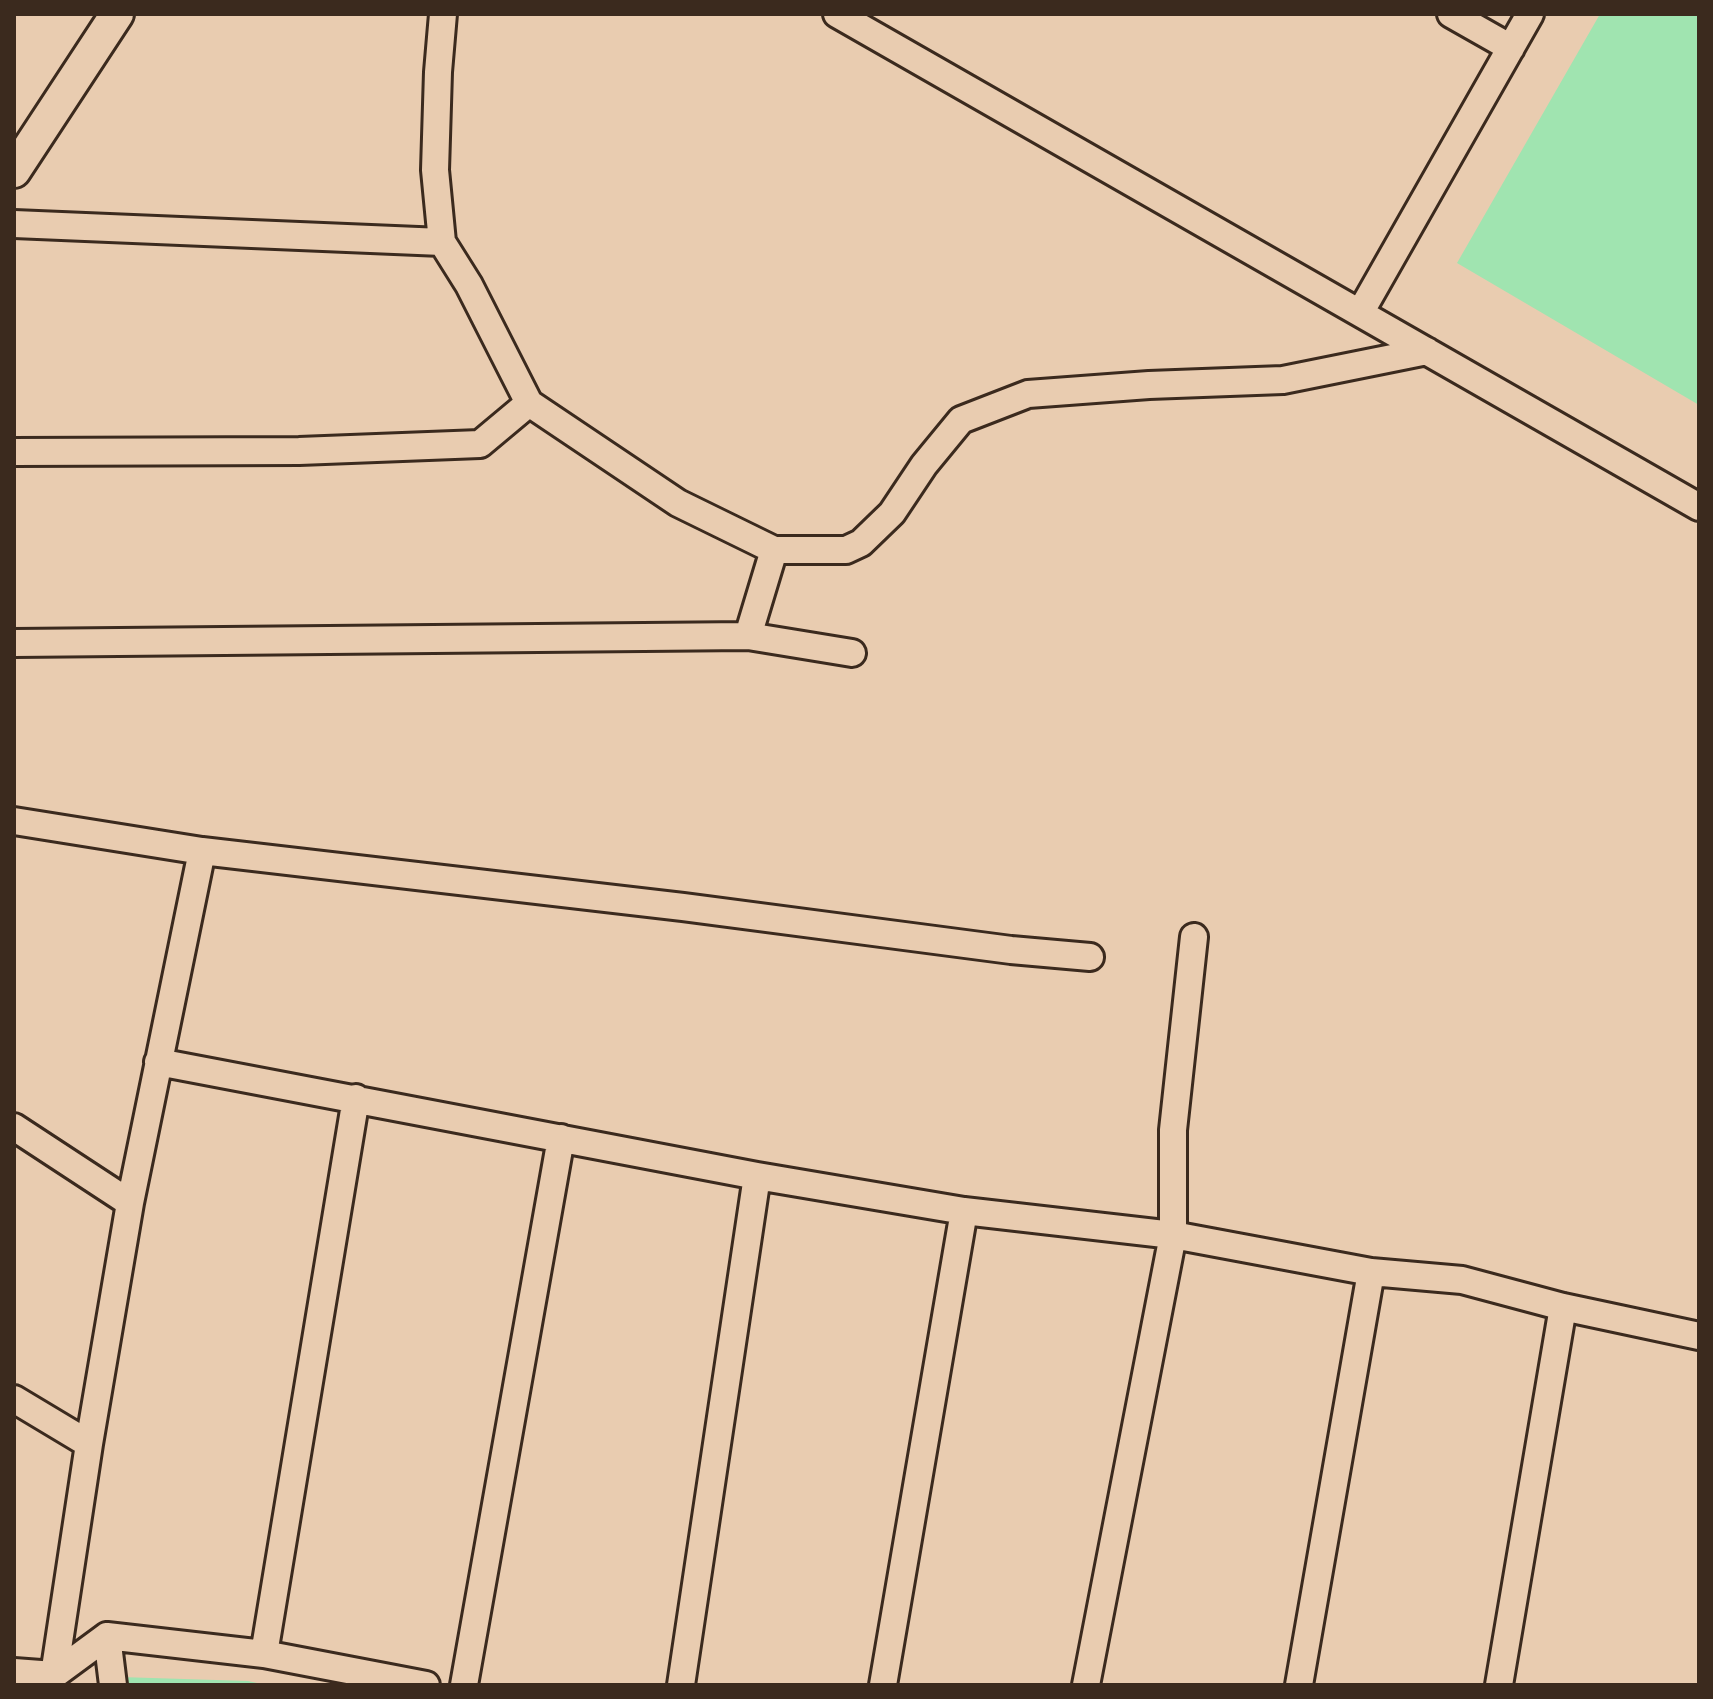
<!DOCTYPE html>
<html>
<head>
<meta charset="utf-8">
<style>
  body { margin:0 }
  #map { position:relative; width:1713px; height:1699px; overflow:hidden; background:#e9ccb0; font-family:"Comic Neue",sans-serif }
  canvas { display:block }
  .frame { position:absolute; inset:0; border:16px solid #3b2a1e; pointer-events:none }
</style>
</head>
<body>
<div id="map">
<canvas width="1713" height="1699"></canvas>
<div class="frame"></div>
</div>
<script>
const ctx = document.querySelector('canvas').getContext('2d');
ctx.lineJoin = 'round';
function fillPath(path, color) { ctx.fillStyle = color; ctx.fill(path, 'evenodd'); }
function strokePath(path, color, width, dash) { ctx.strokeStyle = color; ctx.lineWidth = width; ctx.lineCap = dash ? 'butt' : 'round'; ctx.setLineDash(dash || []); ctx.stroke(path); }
const green = new Path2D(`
  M 1600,14 L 1699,14 L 1699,405 L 1457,263 Z
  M 120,1677 L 248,1681 L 266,1685 L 122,1685 Z`);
const minor = new Path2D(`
  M 443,14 L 438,72 L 435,170 L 442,242 L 469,285 L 529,403 L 678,503 L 774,550 L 846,550 L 861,543 L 892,513 L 924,465 L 961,420 L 1028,394 L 1149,385 L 1283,380 L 1427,351
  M 837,14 L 1699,507
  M 1451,14 L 1511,48
  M 14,224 L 442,242
  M 1360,313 L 1530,14
  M 14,452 L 299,451 L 480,444 L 529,403
  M 748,636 L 774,550
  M 14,643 L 748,636 L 852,653
  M 14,821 L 202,851 L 683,907 L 1011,950 L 1090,957
  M 1194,937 L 1173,1130 L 1173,1235 L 1371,1272 L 1462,1280 L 1563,1307 L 1699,1336
  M 158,1062 L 757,1176 L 964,1211 L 1173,1235 L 1086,1685
  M 14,1127 L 130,1203
  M 14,1399 L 89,1444
  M 107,1636 L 113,1685
  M 264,1654 L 356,1098
  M 14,1672 L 54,1675 L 107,1636 L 264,1654 L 426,1685
  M 54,1675 L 89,1444 L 130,1203 L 202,851
  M 464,1685 L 561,1138
  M 681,1685 L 757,1176
  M 883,1685 L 964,1211
  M 1299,1685 L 1371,1272
  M 1499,1685 L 1563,1307`);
const tertiary = new Path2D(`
  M 14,171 L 117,14`);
fillPath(green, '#a0e4b0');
strokePath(minor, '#3b2a1e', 32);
strokePath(tertiary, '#3b2a1e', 38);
strokePath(minor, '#e9ccb0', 26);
strokePath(tertiary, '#e9ccb0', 32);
</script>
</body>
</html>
